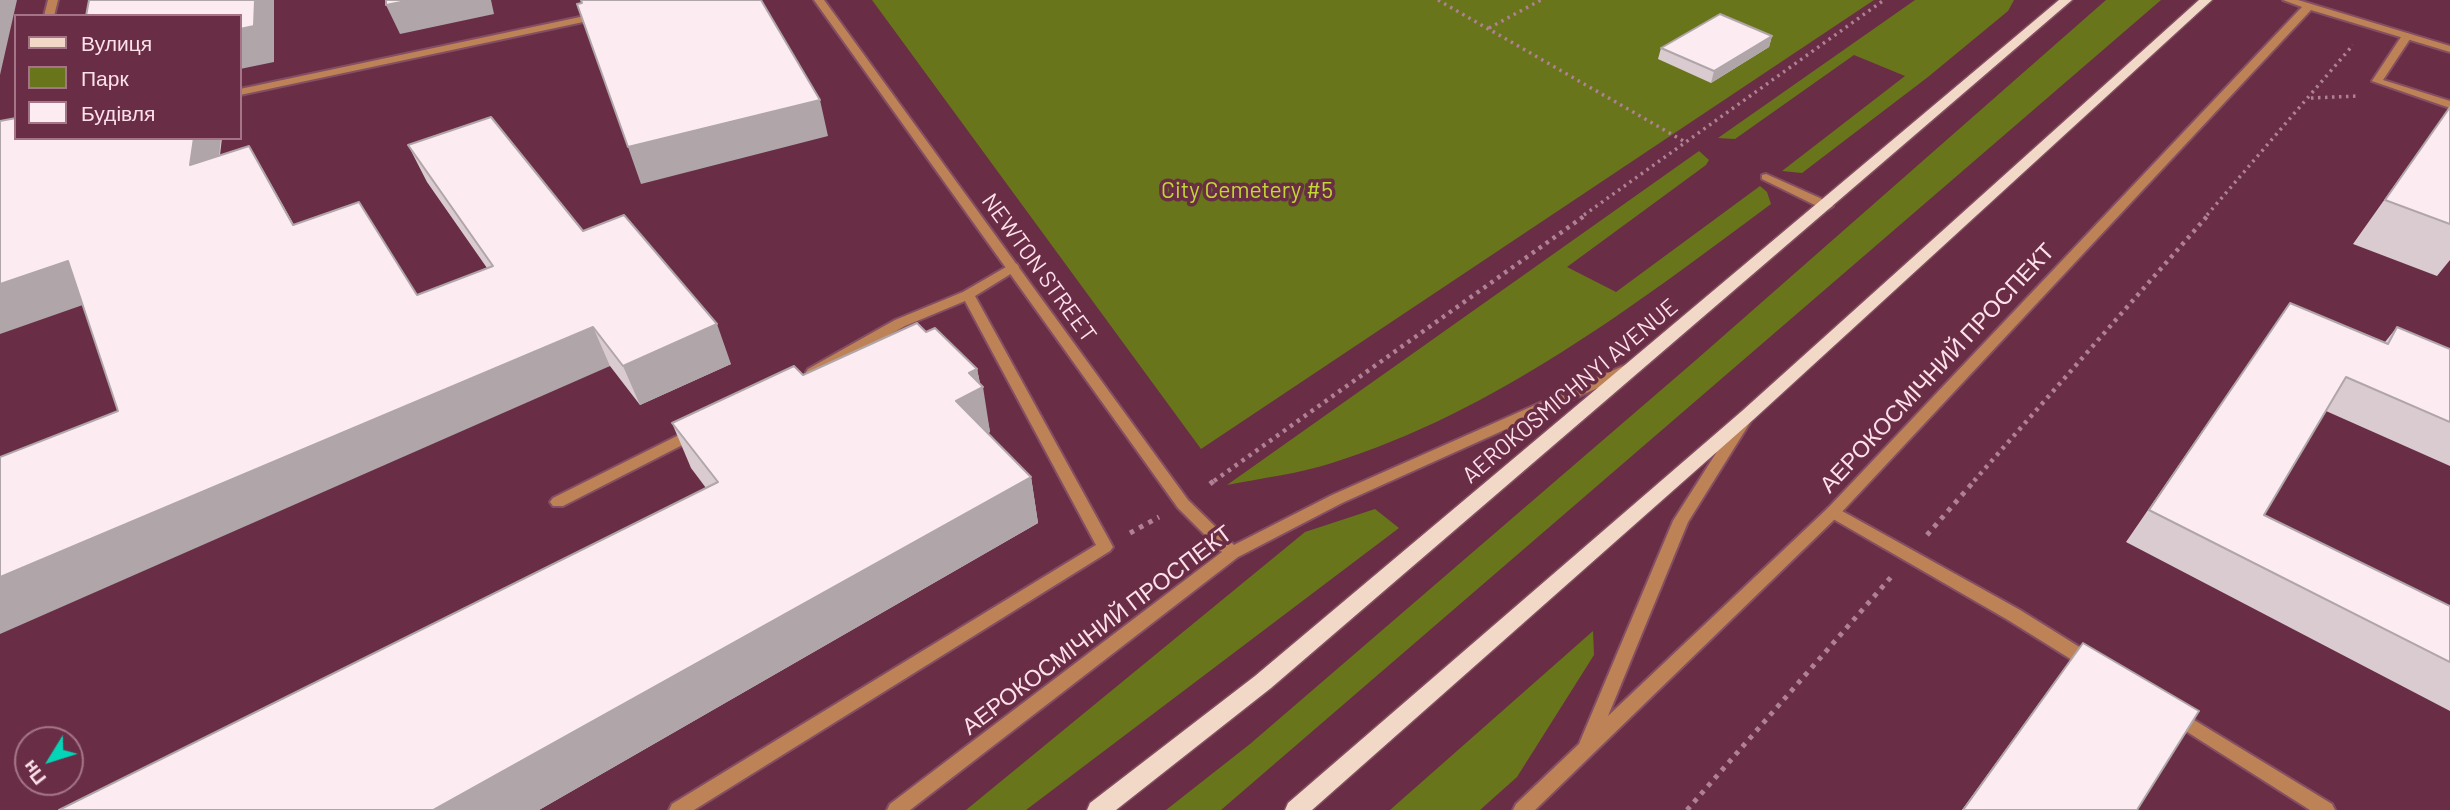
<!DOCTYPE html>
<html>
<head>
<meta charset="utf-8">
<style>
  body { margin:0 }
  #map { position:relative; width:2450px; height:810px; overflow:hidden; background:#692e45; font-family:Barlow,sans-serif }
  canvas { display:block }
  .legend { position:absolute; left:14px; top:14px; width:228px; height:126px; box-sizing:border-box; background:#692e45; border:2px solid #a57587; margin:0; padding:9px 12px; list-style:none; font-size:21px; color:#fee0ea }
  .legend li { display:flex; align-items:center; gap:14px; height:35px }
  .legend b { width:35px; border:2px solid #a57587 }
  .north { position:absolute; left:14px; top:726px; width:70px; height:70px; box-sizing:border-box; background:#692e45; border:2px solid #a57587; border-radius:50%; rotate:232deg; font-size:19px; font-weight:700; line-height:28px; text-align:center; color:#fee0ea }
  .north::after { content:''; display:block; margin:auto; width:24px; height:32px; background:#03d5b6; clip-path:polygon(50% 0,100% 100%,50% 72%,0 100%) }
</style>
</head>
<body>
<div id="map">
<canvas width="2450" height="810"></canvas>
<ul class="legend">
<li><b style="height:9px;background:#f1d8c7"></b>Вулиця</li>
<li><b style="height:19px;background:#69751b"></b>Парк</li>
<li><b style="height:19px;background:#fcecf1"></b>Будівля</li>
</ul>
<div class="north">Пн</div>
</div>
<script>
const ctx = document.querySelector('canvas').getContext('2d');
ctx.lineJoin = 'round';
function fillPath(path, color) { ctx.fillStyle = color; ctx.fill(path, 'evenodd'); }
function strokePath(path, color, width, dash) { ctx.strokeStyle = color; ctx.lineWidth = width; ctx.lineCap = dash ? 'butt' : 'round'; ctx.setLineDash(dash || []); ctx.stroke(path); }
function drawText(font, color, halo, rows, align = 'center') {
  ctx.font = font + ' Barlow,sans-serif'; ctx.lineWidth = 7; ctx.setLineDash([]); ctx.textBaseline = 'middle'; ctx.strokeStyle = halo; ctx.fillStyle = color; for (const [text, x, y, turn = 0] of rows) {
    ctx.save(); ctx.translate(x, y); ctx.rotate((+turn || 0) * Math.PI / 180); ctx.textAlign = isNaN(turn) ? turn : align; if (halo) ctx.strokeText(text, 0, 0); ctx.fillText(text, 0, 0); ctx.restore();
  }
}
const green = new Path2D(`
  M 872,0 L 1874,0 L 1201,449 Z
  M 1915,0 L 2014,0 L 2008,11 L 1928,77 L 1802,173 L 1782,171 L 1905,76 L 1854,55 L 1735,139 L 1718,138 Z
  M 2106,0 L 2161,0 L 1221,810 L 1166,810 L 1250,744 L 1696,360 Z
  M 1699,151 L 1709,160 L 1706,165 L 1567,267 L 1616,292 L 1760,186 L 1767,192 L 1771,204 C 1635,305 1495,412 1332,463 C 1298,474 1262,478 1227,485 Z
  M 1375,509 L 1399,528 L 1026,810 L 966,810 L 1305,532 Z
  M 1593,631 L 1594,655 L 1517,777 L 1480,810 L 1390,810 Z`);
const pathFar2 = new Path2D(`
  M 1438,0 L 1687,143
  M 1489,28 L 1541,0
  M 2311,98 L 2358,96
  M 1584,215 L 1884,0
  M 2207,215 L 2353,45`);
const pathFar1 = new Path2D(`
  M 1214,481 L 1587,214
  M 1974,481 L 2209,214`);
const path = new Path2D(`
  M 1210,484 L 1216,479
  M 1130,533 L 1159,517
  M 1927,535 L 1976,479
  M 1687,810 L 1892,576`);
const lane = new Path2D(`
  M 599,13 L 604,16 L 602,18 L 240,95 L 240,89 Z
  M 2407,33 L 2412,36 L 2383,80 L 2450,101 L 2450,108 L 2372,81 L 2403,34 Z
  M 1766,174 L 1831,203 L 1833,206 L 1827,210 L 1823,209 L 1762,179 L 1762,175 Z
  M 1013,263 L 1017,264 L 1019,267 L 1017,270 L 975,296 L 1113,547 L 1110,551 L 694,810 L 669,810 L 672,804 L 1096,545 L 965,301 L 905,326 L 818,375 L 808,375 L 806,372 L 808,369 L 895,320 L 963,292 Z
  M 695,427 L 702,432 L 700,436 L 563,506 L 553,506 L 550,502 L 553,498 Z
  M 1833,506 L 2020,610 L 2097,658 L 2099,663 L 2097,668 L 2091,670 L 2085,668 L 2008,620 L 1828,516 L 1825,512 L 1828,508 Z
  M 2176,709 L 2332,804 L 2335,810 L 2310,810 L 2170,721 L 2167,716 L 2170,711 Z`);
const street = new Path2D(`
  M 48,0 L 58,0 L 54,16 L 44,16 Z
  M 814,0 L 824,0 L 1188,500 L 1234,545 L 1332,495 L 1623,366 L 1628,364 L 1635,369 L 1633,372 L 1342,503 L 1238,557 L 910,810 L 887,810 L 890,804 L 1222,552 L 1178,508 Z
  M 2283,0 L 2298,0 L 2450,46 L 2450,52 L 2311,10 L 1838,516 L 1535,810 L 1513,810 L 1516,804 L 1579,744 L 1673,521 L 1739,417 L 1749,417 L 1751,421 L 1688,522 L 1608,716 L 1828,508 L 2302,7 Z`);
const primary = new Path2D(`
  M 2059,0 L 2072,0 L 1271,688 L 1116,810 L 1087,810 L 1090,803 L 1255,676 Z
  M 2199,0 L 2212,0 L 1754,419 L 1312,810 L 1285,810 L 1288,803 L 1742,411 Z`);
const wall = new Path2D(`
  M 1772,36 L 1769,47 L 1711,83 L 1658,59 L 1661,48 Z
  M 2450,107 L 2450,260 L 2437,276 L 2353,244 Z
  M 16,138 L 222,138 L 220,155 L 249,146 L 294,225 L 417,295 L 487,268 L 427,182 L 408,145 L 583,231 L 731,364 L 640,405 L 610,366 L 118,411 L 83,305 Z
  M 2290,303 L 2385,342 L 2397,327 L 2450,349 L 2450,466 L 2326,411 L 2264,515 L 2450,606 L 2450,711 L 2126,542 Z
  M 926,332 L 977,369 L 990,432 L 988,433 L 1031,477 L 1038,523 L 539,810 L 59,810 L 706,488 L 691,468 L 672,423 L 803,375 Z
  M 2083,643 L 2137,810 L 1962,810 L 2050,688 Z`);
const shadedWall = new Path2D(`
  M 0,0 L 17,0 L 0,75 Z
  M 255,0 L 274,0 L 274,62 L 240,69 L 240,29 Z
  M 411,0 L 491,0 L 494,14 L 400,34 L 386,5 Z
  M 1772,36 L 1769,47 L 1711,83 L 1714,71 Z
  M 820,100 L 828,136 L 641,184 L 628,147 Z
  M 194,138 L 221,138 L 214,202 L 190,165 Z
  M 249,146 L 271,184 L 316,264 L 293,225 Z
  M 68,261 L 97,300 L 0,334 L 0,284 Z
  M 717,324 L 731,364 L 640,405 L 623,366 Z
  M 593,327 L 610,366 L 0,634 L 0,577 Z
  M 977,369 L 981,388 L 983,387 L 990,432 L 965,446 L 956,401 L 969,373 Z
  M 1031,477 L 1038,523 L 539,810 L 433,810 Z`);
const building = new Path2D(`
  M 89,0 L 255,0 L 254,26 L 240,29 L 240,16 L 86,16 Z
  M 386,0 L 411,0 L 386,5 Z
  M 581,0 L 761,0 L 820,100 L 628,147 L 577,4 L 582,3 Z
  M 1720,14 L 1772,36 L 1714,71 L 1661,48 Z
  M 2450,107 L 2450,224 L 2385,200 Z
  M 491,117 L 583,231 L 624,215 L 717,324 L 623,366 L 593,327 L 0,577 L 0,457 L 118,411 L 68,261 L 0,284 L 0,121 L 16,118 L 16,138 L 194,138 L 190,165 L 249,146 L 293,225 L 359,202 L 417,295 L 493,266 L 408,145 Z
  M 2290,303 L 2388,344 L 2397,327 L 2450,349 L 2450,422 L 2346,377 L 2264,515 L 2450,606 L 2450,662 L 2149,510 Z
  M 917,323 L 926,332 L 935,328 L 977,369 L 969,373 L 983,387 L 956,401 L 1031,477 L 433,810 L 59,810 L 718,482 L 672,423 L 794,366 L 803,375 Z
  M 2083,643 L 2199,711 L 2137,810 L 1963,810 Z`);
const parkNames = [
  ["City Cemetery #5",1247,190]
];
const streetNames = [
  ["NEWTON STREET",1039,268,54],
  ["АЕРОКОСМІЧНИЙ ПРОСПЕКТ",1937,368,-47],
  ["AEROKOSMICHNYI AVENUE",1570,391,-40],
  ["АЕРОКОСМІЧНИЙ ПРОСПЕКТ",1097,630,-37]
];
fillPath(green, '#69751b');
strokePath(lane, '#844e63', 4);
strokePath(street, '#844e63', 4);
strokePath(primary, '#844e63', 3);
strokePath(pathFar2, '#af8192', 3.5, [2.5, 4.5]);
strokePath(pathFar1, '#af8192', 4.5, [3.5, 5]);
strokePath(path, '#af8192', 5, [4.5, 6]);
fillPath(lane, '#bd8356');
fillPath(street, '#bd8356');
fillPath(primary, '#f1d8c7');
fillPath(wall, '#d9cbcf');
fillPath(shadedWall, '#b0a5a9');
fillPath(building, '#fcecf1');
strokePath(building, '#b0a5a9', 2);
drawText('23px', '#c1d732', '#692e45', parkNames);
drawText('23px', '#fee0ea', '#692e45', streetNames);
</script>
</body>
</html>
